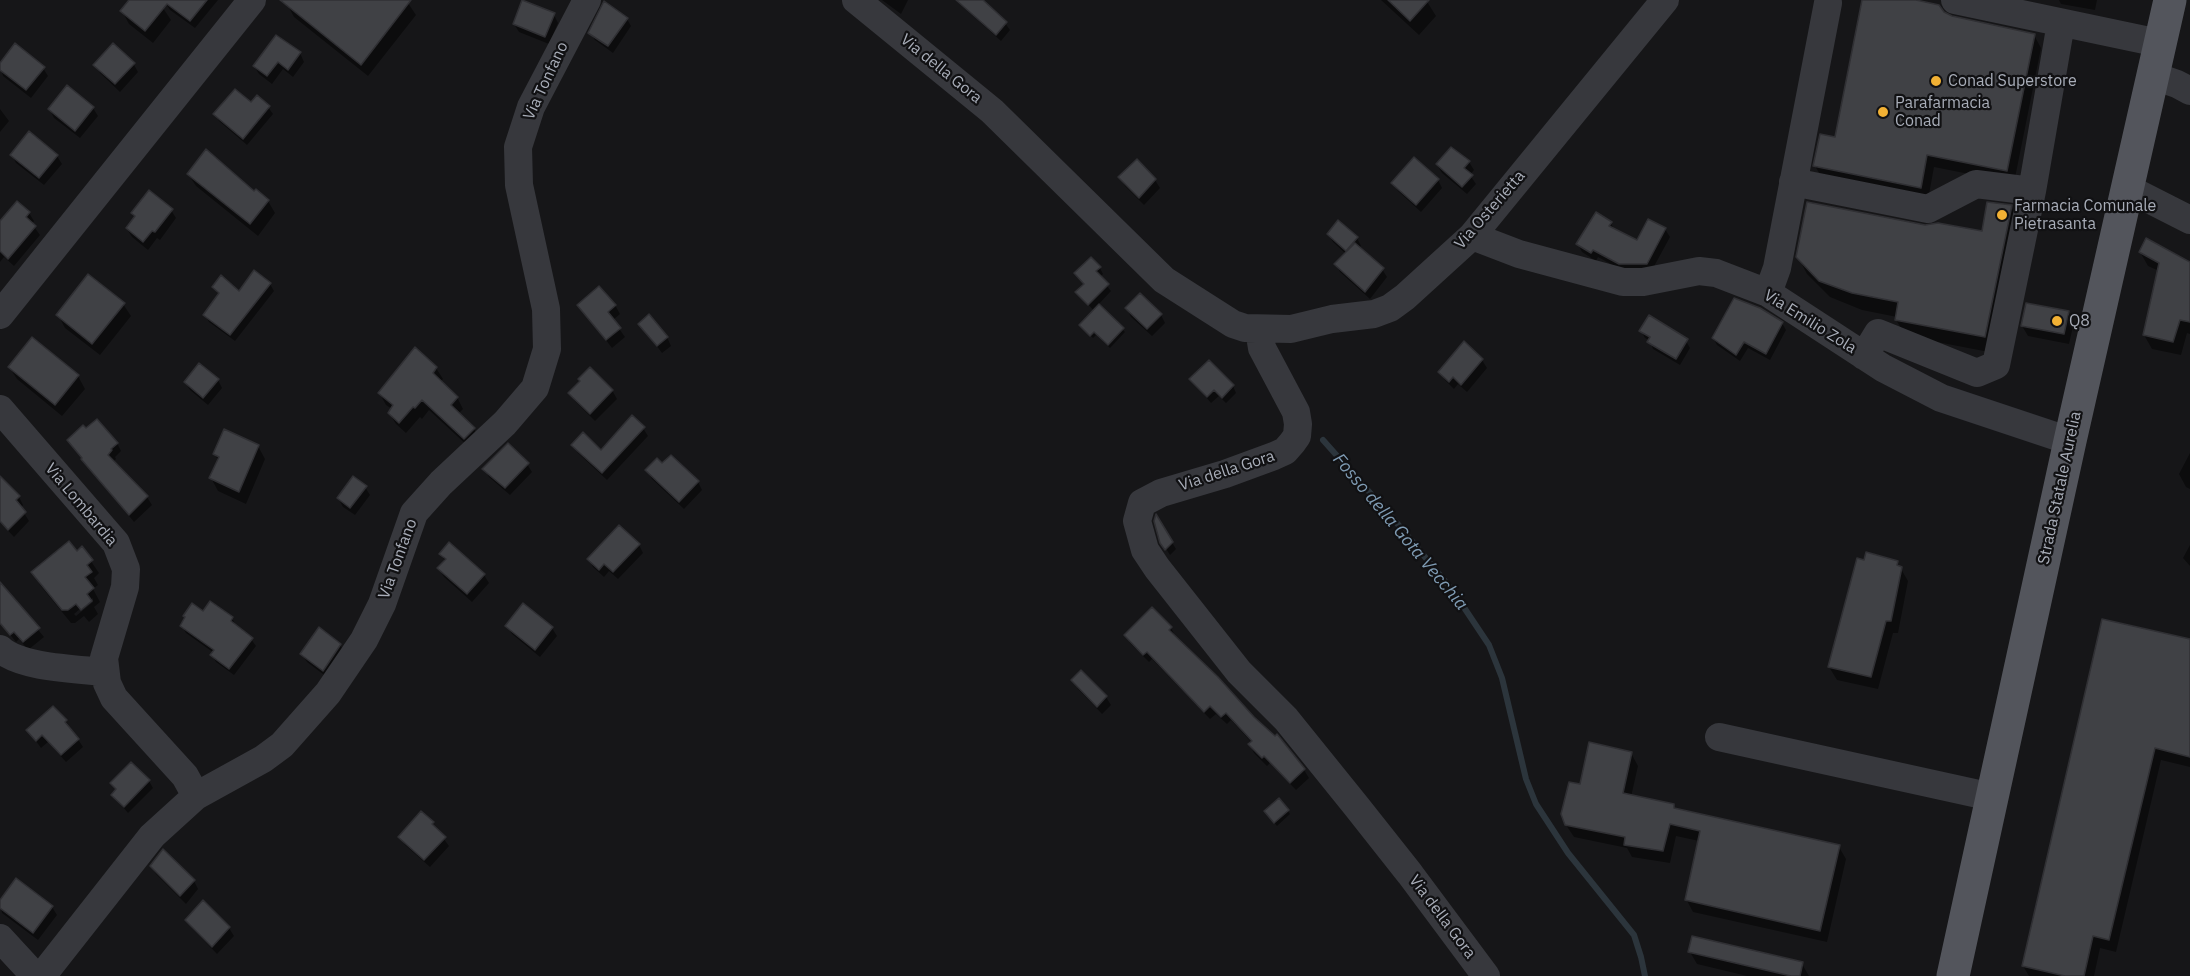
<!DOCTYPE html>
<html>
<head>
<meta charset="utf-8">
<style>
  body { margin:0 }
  canvas { display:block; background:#161618 }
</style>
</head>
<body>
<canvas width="2190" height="976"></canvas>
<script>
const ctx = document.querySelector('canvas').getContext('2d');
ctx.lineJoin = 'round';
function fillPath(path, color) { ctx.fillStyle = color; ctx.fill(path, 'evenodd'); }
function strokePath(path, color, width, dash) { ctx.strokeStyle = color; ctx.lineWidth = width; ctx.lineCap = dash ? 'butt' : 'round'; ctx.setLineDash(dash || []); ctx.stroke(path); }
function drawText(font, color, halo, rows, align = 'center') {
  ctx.font = font + ' "IBM Plex Sans",sans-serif'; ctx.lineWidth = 4.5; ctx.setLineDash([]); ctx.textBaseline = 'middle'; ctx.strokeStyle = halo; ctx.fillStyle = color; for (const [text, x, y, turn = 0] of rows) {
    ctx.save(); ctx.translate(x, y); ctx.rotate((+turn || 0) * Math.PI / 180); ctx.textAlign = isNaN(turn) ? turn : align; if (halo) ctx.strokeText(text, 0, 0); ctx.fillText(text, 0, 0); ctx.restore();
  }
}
const shadow = new Path2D(`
  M 131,0 L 154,0 L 163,8 L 171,20 L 153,43 L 129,24 L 122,11 Z
  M 167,0 L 218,0 L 195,28 L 170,10 L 165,2 Z
  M 290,0 L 406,0 L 416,15 L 368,76 L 294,17 L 287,4 Z
  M 882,0 L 908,0 L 901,14 Z
  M 955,0 L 984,0 L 982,2 L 1005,23 L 1010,30 L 1001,41 Z
  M 1381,0 L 1426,0 L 1436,16 L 1419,35 Z
  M 1864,0 L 1909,0 L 1951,18 L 2034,35 L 2041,48 L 2014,183 L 1934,167 L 1928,200 L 1822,178 L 1815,166 L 1836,139 Z
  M 2059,0 L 2097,0 L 2095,10 L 2061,4 Z
  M 554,15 L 558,23 L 549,44 L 519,32 L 514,24 Z
  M 627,19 L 631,26 L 613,53 L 595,40 L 590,33 Z
  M 300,53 L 304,62 L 293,77 L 283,69 L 272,84 L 259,74 L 254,66 Z
  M 133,63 L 138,72 L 120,92 L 100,73 L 95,65 Z
  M 0,65 L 43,68 L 48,76 L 31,98 L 3,76 Z
  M 251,104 L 268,107 L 273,114 L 247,145 L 219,121 L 215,114 Z
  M 93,108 L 98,116 L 80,138 L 54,118 L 50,110 Z
  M 0,109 L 9,121 L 0,132 Z
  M 12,155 L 57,156 L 62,164 L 44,185 L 16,163 Z
  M 1137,161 L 1155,180 L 1160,188 L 1144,205 L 1125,186 L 1120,178 Z
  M 1469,162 L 1474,170 L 1470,175 L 1476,184 L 1467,194 L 1442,173 L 1437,165 Z
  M 220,165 L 268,201 L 275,213 L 258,236 L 196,186 L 188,174 Z
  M 1438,180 L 1442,188 L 1421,212 L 1398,191 L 1393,183 Z
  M 2011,207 L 2021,223 L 1994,353 L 1906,336 L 1896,320 L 1897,317 L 1862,310 L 1830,297 L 1807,274 L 1798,257 L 1925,227 L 1983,233 Z
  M 171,210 L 176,218 L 160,240 L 157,238 L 148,250 L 132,237 L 127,229 L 136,218 L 133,213 Z
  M 29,213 L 34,221 L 32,224 L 40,235 L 14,266 L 4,257 L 0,262 L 0,223 Z
  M 1611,223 L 1614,230 L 1638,242 L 1665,229 L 1670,237 L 1651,272 L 1625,272 L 1598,257 L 1596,261 L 1582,252 L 1578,244 Z
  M 1328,234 L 1357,238 L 1361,246 L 1359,248 L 1382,269 L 1387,277 L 1370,299 L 1340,272 L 1336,264 L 1346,254 L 1333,242 Z
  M 2140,252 L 2190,263 L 2190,334 L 2187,333 L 2181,355 L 2152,349 L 2144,335 L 2159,271 L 2148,266 Z
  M 1100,268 L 1103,274 L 1100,277 L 1111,291 L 1098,305 L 1125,332 L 1110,348 L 1096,335 L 1093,338 L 1080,325 L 1094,311 L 1077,292 L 1085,285 L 1076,273 Z
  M 270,284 L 274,291 L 235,341 L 209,322 L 205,315 L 219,295 L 214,287 L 240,293 Z
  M 123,304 L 131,316 L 100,355 L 65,328 L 58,315 Z
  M 579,305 L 615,305 L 620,314 L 613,320 L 625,337 L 612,348 Z
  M 1127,309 L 1161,315 L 1165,323 L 1152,336 L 1131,317 Z
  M 2068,312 L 2074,322 L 2069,344 L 2028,336 L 2022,326 Z
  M 1782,323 L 1786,330 L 1770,360 L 1748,348 L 1740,361 L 1717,345 L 1713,338 Z
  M 640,324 L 667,337 L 671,346 L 662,353 Z
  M 1641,331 L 1686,341 L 1690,348 L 1680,365 L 1653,349 L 1650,341 L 1645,338 Z
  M 1482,360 L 1487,368 L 1467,392 L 1458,384 L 1454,389 L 1445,380 L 1440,372 Z
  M 9,367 L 78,376 L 85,389 L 62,416 L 17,379 Z
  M 436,368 L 443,379 L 440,382 L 457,397 L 463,409 L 458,414 L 474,429 L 481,440 L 471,449 L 429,410 L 422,419 L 420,417 L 406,433 L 396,424 L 389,413 L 392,409 L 386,405 L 380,394 Z
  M 1191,379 L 1233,386 L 1236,393 L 1226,403 L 1219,396 L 1211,403 Z
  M 218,380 L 222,388 L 208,405 L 190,390 L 185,382 Z
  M 612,390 L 617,399 L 595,421 L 575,401 L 570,393 Z
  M 643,428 L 648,436 L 607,480 L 578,453 L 573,445 L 601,452 Z
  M 117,443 L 121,451 L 115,457 L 116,459 L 113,462 L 147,497 L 152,505 L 134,522 L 83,459 Z
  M 258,446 L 265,459 L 246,504 L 218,491 L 211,478 L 219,461 L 214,454 Z
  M 2190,453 L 2190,489 L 2186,487 L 2179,474 Z
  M 527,464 L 532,472 L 510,495 L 489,477 L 484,469 Z
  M 662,466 L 698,482 L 702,490 L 684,509 L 652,479 L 647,471 Z
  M 365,487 L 370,495 L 355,515 L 343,507 L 338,498 Z
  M 0,489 L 19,497 L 23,505 L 21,508 L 29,521 L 14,537 L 0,522 Z
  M 1157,518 L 1176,549 L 1170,555 L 1162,542 Z
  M 639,545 L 643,553 L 618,579 L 609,571 L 604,577 L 593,567 L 589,559 Z
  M 2190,545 L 2190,566 L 2183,558 Z
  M 82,548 L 99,573 L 94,578 L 98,585 L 93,589 L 100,602 L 94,607 L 98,614 L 89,622 L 84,616 L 75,623 L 71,623 L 40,585 L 33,572 L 76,553 ZM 93,598 L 93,602 L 76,616 L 74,614 Z
  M 441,554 L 484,575 L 489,583 L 472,602 L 444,577 L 439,569 L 445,561 Z
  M 1897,562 L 1908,581 L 1898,633 L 1893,633 L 1878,689 L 1837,680 L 1829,667 Z
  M 0,583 L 44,637 L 28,650 L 19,639 L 16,642 L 0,622 Z
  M 203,613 L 232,618 L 236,626 L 251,639 L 256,646 L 234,675 L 216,662 L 212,655 L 214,653 L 186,633 L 182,626 Z
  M 507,626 L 552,628 L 557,636 L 540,657 L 512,634 Z
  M 1171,628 L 1175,636 L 1253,718 L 1275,738 L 1277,736 L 1304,770 L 1309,778 L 1296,790 L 1270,763 L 1267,766 L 1254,753 L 1250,745 L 1252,743 L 1231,720 L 1227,724 L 1216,714 L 1210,719 L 1152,659 L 1149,662 L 1130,643 L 1126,635 Z
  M 2190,641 L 2190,767 L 2161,760 L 2116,952 L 2100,948 L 2094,976 L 2029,976 L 2023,966 Z
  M 340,645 L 345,653 L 328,678 L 307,662 L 302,654 Z
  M 1081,672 L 1106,697 L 1111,705 L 1102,714 L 1078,689 L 1073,681 Z
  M 53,708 L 66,721 L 83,747 L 66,762 L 48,742 L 41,748 L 28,730 Z
  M 1631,753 L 1638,766 L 1631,797 L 1673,806 L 1676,810 L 1839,847 L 1846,859 L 1827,942 L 1693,912 L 1686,899 L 1699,841 L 1676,836 L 1670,863 L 1632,857 L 1627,848 L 1574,837 L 1566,825 L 1581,786 Z
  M 131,764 L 149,781 L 153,788 L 128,813 L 113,795 L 117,791 L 112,783 Z
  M 1288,811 L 1290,814 L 1277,826 L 1268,815 Z
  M 432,823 L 449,846 L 430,867 L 405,845 L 400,837 Z
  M 151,866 L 194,881 L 198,889 L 186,904 L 156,874 Z
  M 0,902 L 52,907 L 57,915 L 38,940 L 2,913 Z
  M 187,920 L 229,928 L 234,936 L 217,954 L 192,928 Z
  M 1690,952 L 1802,964 L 1809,976 L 1747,976 L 1697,964 Z`);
const stream = new Path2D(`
  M 1323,440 L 1396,522 L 1453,591 L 1489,645 L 1502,678 L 1526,779 L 1536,804 L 1568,853 L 1634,935 L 1641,957 L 1645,976`);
const building = new Path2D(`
  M 129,0 L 207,0 L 190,21 L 167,4 L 145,31 L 120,11 Z
  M 280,0 L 411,0 L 361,65 Z
  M 522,0 L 555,13 L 545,37 L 513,24 Z
  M 956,0 L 983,0 L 1007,22 L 996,35 Z
  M 1388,0 L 1429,0 L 1410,21 Z
  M 1862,0 L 1916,0 L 1939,5 L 1944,12 L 1952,16 L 2035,34 L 2007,171 L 1927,155 L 1921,188 L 1813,166 L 1820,134 L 1835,137 Z
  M 604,1 L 628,18 L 608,46 L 588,33 Z
  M 276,35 L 301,52 L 288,70 L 278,62 L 267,76 L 253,66 Z
  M 15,43 L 45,67 L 26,90 L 0,70 L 0,63 Z
  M 113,43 L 135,63 L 115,84 L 93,65 Z
  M 67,85 L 94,107 L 75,131 L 48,109 Z
  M 235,89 L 251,102 L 257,95 L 270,106 L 243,139 L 213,114 Z
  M 29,131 L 58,155 L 39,178 L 10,155 Z
  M 1451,147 L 1470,161 L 1464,168 L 1473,175 L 1462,187 L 1436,164 Z
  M 206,149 L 254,191 L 256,189 L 269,200 L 250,224 L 187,174 Z
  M 1414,157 L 1439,179 L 1416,205 L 1391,183 Z
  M 1137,159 L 1156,179 L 1139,198 L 1118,177 Z
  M 149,190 L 173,209 L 155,232 L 152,231 L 143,242 L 126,228 L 135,216 L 131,213 Z
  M 17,201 L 30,212 L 26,217 L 36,226 L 8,259 L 0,251 L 0,221 Z
  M 1807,202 L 1925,225 L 1938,223 L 1982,231 L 1987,202 L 2012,205 L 1985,337 L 1895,320 L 1898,302 L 1852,293 L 1819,281 L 1796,257 Z
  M 1596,212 L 1612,222 L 1609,226 L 1637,240 L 1648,219 L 1666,228 L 1647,264 L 1619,264 L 1593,250 L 1591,253 L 1576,244 Z
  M 1338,220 L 1358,237 L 1346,251 L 1327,234 Z
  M 2146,238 L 2190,262 L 2190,322 L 2180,320 L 2173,342 L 2143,335 L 2159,263 L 2139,252 Z
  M 1355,243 L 1384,268 L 1365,292 L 1334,264 Z
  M 1091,257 L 1101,267 L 1096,271 L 1109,284 L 1088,305 L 1075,292 L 1084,284 L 1074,273 Z
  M 254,270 L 271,283 L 230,335 L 203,315 L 219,293 L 212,287 L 221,275 L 239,291 Z
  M 88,274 L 125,303 L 92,344 L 56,315 Z
  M 599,286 L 616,305 L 608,312 L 621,328 L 606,340 L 577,305 Z
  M 1140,293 L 1162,314 L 1147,329 L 1125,308 Z
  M 1734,298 L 1760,308 L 1783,322 L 1766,354 L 1744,342 L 1736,355 L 1712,338 Z
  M 2026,303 L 2069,311 L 2064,334 L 2021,326 Z
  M 1099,304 L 1124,328 L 1108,345 L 1094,332 L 1090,336 L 1079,325 Z
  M 649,314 L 668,337 L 657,346 L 638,324 Z
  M 1649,315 L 1688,339 L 1676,359 L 1647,342 L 1650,337 L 1639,331 Z
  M 32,337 L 79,375 L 55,405 L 8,367 Z
  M 1464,341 L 1483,359 L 1461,385 L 1453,377 L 1449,382 L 1438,372 Z
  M 415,347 L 437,367 L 433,373 L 458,397 L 451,405 L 475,428 L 464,439 L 422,400 L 415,408 L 413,407 L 399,423 L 388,413 L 393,405 L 378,393 Z
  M 1209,360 L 1234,385 L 1222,398 L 1214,390 L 1207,397 L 1189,379 Z
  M 199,363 L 219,379 L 203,398 L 184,382 Z
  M 590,367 L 613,390 L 590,414 L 568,393 L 580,381 L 578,379 Z
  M 632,415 L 645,427 L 602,473 L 571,445 L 583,432 L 601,450 Z
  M 97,419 L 118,443 L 111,449 L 112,450 L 108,455 L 148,496 L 129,515 L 81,459 L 82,458 L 67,440 L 83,425 L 86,428 Z
  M 224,429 L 259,445 L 239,492 L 209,478 L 219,457 L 213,454 Z
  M 508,443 L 529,463 L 505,488 L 482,469 Z
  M 671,455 L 699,481 L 679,502 L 645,470 L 657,458 L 662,463 Z
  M 0,476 L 20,496 L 16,500 L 26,512 L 8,530 L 0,521 Z
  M 353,476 L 367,486 L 350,508 L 337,498 Z
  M 1156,514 L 1173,542 L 1165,550 L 1160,543 L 1154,521 Z
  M 619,525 L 640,544 L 613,572 L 604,564 L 599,570 L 587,559 Z
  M 69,541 L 77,551 L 82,546 L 93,560 L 87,565 L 92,572 L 85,577 L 94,588 L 87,594 L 92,601 L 81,610 L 76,604 L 68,610 L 62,610 L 31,572 Z
  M 449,542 L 485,574 L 467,594 L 437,568 L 446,559 L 439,554 Z
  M 1866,552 L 1898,561 L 1897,565 L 1902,567 L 1891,621 L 1886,621 L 1871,677 L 1828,667 L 1857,558 L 1864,560 Z
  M 0,582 L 40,628 L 23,642 L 14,632 L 10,635 L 0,623 Z
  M 210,601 L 233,617 L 231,621 L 253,638 L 229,669 L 210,655 L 214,650 L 180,626 L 185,617 L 183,616 L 192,603 L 203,611 Z
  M 523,603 L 553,627 L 535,650 L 505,626 Z
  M 1152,607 L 1172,627 L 1169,630 L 1218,677 L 1254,717 L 1275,736 L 1277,734 L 1305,769 L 1290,783 L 1264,756 L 1262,758 L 1248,744 L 1252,741 L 1226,713 L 1221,717 L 1210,706 L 1204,712 L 1147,652 L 1143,655 L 1124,635 Z
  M 2102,619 L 2190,639 L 2190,757 L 2155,748 L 2109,940 L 2093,936 L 2084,976 L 2065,976 L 2022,966 Z
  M 319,627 L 341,644 L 323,671 L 300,654 Z
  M 1081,670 L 1107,696 L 1097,707 L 1071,680 Z
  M 53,706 L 67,720 L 65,722 L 79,739 L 61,755 L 42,735 L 36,741 L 26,730 Z
  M 1589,742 L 1632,752 L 1623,793 L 1674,804 L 1674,808 L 1840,845 L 1820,931 L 1685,900 L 1700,831 L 1670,824 L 1663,851 L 1624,845 L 1625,837 L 1565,825 L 1561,814 L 1569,782 L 1580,784 Z
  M 131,762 L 150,780 L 124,807 L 111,795 L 116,789 L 110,783 Z
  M 1279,798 L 1289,810 L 1274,823 L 1264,811 Z
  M 421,811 L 434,822 L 432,824 L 446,837 L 424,860 L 398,837 Z
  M 163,849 L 195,880 L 180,896 L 150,866 Z
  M 16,878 L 53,906 L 33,933 L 0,908 L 0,900 Z
  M 203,900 L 230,927 L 212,947 L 185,920 Z
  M 1692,936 L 1803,962 L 1800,976 L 1791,976 L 1688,952 Z`);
const minor = new Path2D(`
  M 856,0 L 992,111 L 1164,280 L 1233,324 L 1245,328 L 1291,329 L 1332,319 L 1374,314 L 1390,308 L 1405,297 L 1472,236 L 1665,0
  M 1955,0 L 2159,43
  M 2151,75 L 2177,84 L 2190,91
  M 1793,182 L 1928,209 L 1976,184 L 2032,191
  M 2127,188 L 2190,220
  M 1472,236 L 1519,254 L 1623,282 L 1643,282 L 1699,271 L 1716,273 L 1768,293 L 1883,368 L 1941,398 L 2070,441
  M 1768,293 L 1777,268 L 1828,3
  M 0,315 L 252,0
  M 1259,329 L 1262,348 L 1296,412 L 1298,424 L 1297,436 L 1292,443 L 1285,451 L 1274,456 L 1225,474 L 1161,493 L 1142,503 L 1137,521 L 1145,550 L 1157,568 L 1239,672 L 1286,719 L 1357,807 L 1410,874 L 1486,976
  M 1864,356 L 1878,333 L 1977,373 L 1996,365 L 2032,191 L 2061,23
  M 0,409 L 116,543 L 126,569 L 125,587 L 104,658 L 107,683 L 114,698 L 185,776 L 196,796
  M 0,649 C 21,668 76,669 104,672
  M 1719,737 L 1992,797
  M 0,938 L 35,976
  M 42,976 L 152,836 L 196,796 L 263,759 L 282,745 L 328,693 L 364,640 L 382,604 L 414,513 L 441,483 L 505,423 L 535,388 L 547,349 L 546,309 L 519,185 L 518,147 L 531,107 L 587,0`);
const major = new Path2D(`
  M 1953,976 L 2070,441 L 2170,0`);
const markers = [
  [1936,81,6,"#f2b134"],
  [1883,112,6,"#f2b134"],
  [2002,215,6,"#f2b134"],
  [2057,321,6,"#f2b134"]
];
const streetNames = [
  ["Via della Gora",941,69,39],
  ["Via Tonfano",546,81,-65],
  ["Via Osterietta",1490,210,-49],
  ["Via Emilio Zola",1810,322,32],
  ["Via della Gora",1227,471,-18],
  ["Strada Statale Aurelia",2060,488,-78],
  ["Via Lombardia",81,505,50],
  ["Via Tonfano",398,559,-70],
  ["Via della Gora",1442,917,53]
];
const poiNames = [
  ["Conad Superstore",1948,81],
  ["Parafarmacia",1895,103],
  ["Conad",1895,121],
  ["Farmacia Comunale",2014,206],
  ["Pietrasanta",2014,224],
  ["Q8",2069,321]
];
const waterNames = [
  ["Fosso della Gota Vecchia",1400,532,50]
];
fillPath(shadow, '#0007');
strokePath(stream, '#2c353c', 6);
fillPath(building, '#404145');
strokePath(building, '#303034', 1.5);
strokePath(minor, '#37383d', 28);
strokePath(major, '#53555c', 33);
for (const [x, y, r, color] of markers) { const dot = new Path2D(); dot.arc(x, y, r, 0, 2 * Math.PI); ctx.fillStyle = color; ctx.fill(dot); strokePath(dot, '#111113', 2); }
drawText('16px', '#a8adb8', '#111113', streetNames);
drawText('16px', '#a8adb8', '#111113', poiNames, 'left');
drawText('italic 18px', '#7f9bb3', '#111113', waterNames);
</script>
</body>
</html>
